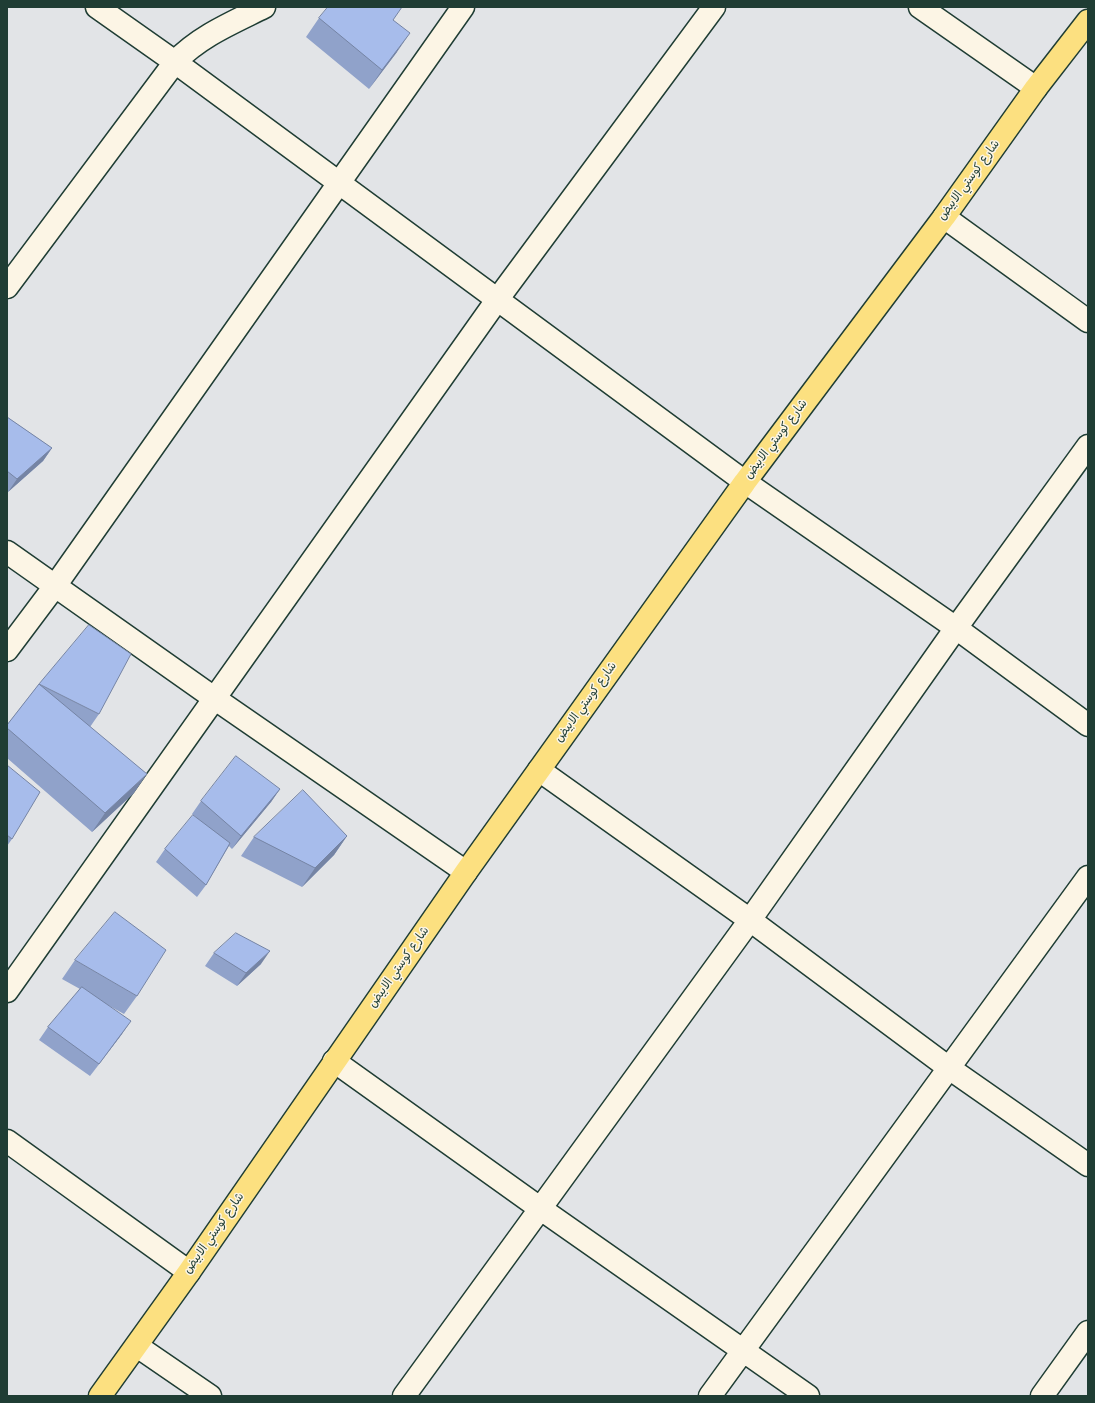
<!DOCTYPE html>
<html>
<head>
<meta charset="utf-8">
<style>
  body { margin:0 }
  #map { position:relative; width:1095px; height:1403px; overflow:hidden; background:#e2e4e7; font-family:"Gochi Hand",sans-serif }
  canvas { display:block }
  .frame { position:absolute; inset:0; border:8px solid #1f3d34; pointer-events:none }
</style>
</head>
<body>
<div id="map">
<canvas width="1095" height="1403"></canvas>
<div class="frame"></div>
</div>
<script>
const ctx = document.querySelector('canvas').getContext('2d');
ctx.lineJoin = 'round';
function strokePath(path, color, width, dash) { ctx.strokeStyle = color; ctx.lineWidth = width; ctx.lineCap = dash ? 'butt' : 'round'; ctx.setLineDash(dash || []); ctx.stroke(path); }
function fillPath(path, color) { ctx.fillStyle = color; ctx.fill(path, 'evenodd'); }
function drawText(font, color, halo, rows, align = 'center') {
  ctx.font = font + ' "Gochi Hand","Playpen Sans Arabic",sans-serif'; ctx.lineWidth = 3; ctx.setLineDash([]); ctx.textBaseline = 'middle'; ctx.strokeStyle = halo; ctx.fillStyle = color; for (const [text, x, y, turn = 0] of rows) {
    ctx.save(); ctx.translate(x, y); ctx.rotate((+turn || 0) * Math.PI / 180); ctx.textAlign = isNaN(turn) ? turn : align; if (halo) ctx.strokeText(text, 0, 0); ctx.fillText(text, 0, 0); ctx.restore();
  }
}
const minor = new Path2D(`
  M 97,7 L 175,62 L 745,482 L 956,628 L 1088,725
  M 920,7 L 1036,88
  M 944,217 L 1088,321
  M 7,287 L 175,62 C 200,36 232,23 264,7
  M 7,552 L 214,698 L 466,872
  M 7,650 L 55,586 L 463,7
  M 539,770 L 750,920 L 949,1068 L 1088,1165
  M 7,991 L 497,300 L 714,7
  M 334,1061 L 541,1209 L 808,1396
  M 7,1141 L 189,1272
  M 137,1346 L 210,1396
  M 404,1396 L 750,920 L 956,628 L 1088,446
  M 710,1396 L 1088,877
  M 1042,1396 L 1088,1332`);
const highway = new Path2D(`
  M 100,1396 L 189,1272 L 466,872 L 745,482 L 944,217 L 1036,88 L 1088,21`);
const wall = new Path2D(`
  M 319,18 L 393,20 L 397,52 L 369,89 L 306,37 Z
  M 7,417 L 52,448 L 43,461 L 8,492 L 7,491 Z
  M 39,684 L 99,714 L 90,727 L 134,793 L 92,832 L 7,758 L 7,725 Z
  M 7,765 L 12,839 L 7,846 Z
  M 280,789 L 271,802 L 232,849 L 229,846 L 206,885 L 197,897 L 156,862 L 165,849 L 197,818 L 192,814 L 201,801 Z
  M 347,836 L 334,855 L 302,887 L 241,856 L 254,837 Z
  M 214,953 L 261,964 L 237,986 L 205,966 Z
  M 75,960 L 137,996 L 124,1014 L 104,1003 L 122,1034 L 90,1076 L 39,1040 L 48,1027 L 80,989 L 62,979 Z`);
const shadedWall = new Path2D(`
  M 410,33 L 397,52 L 369,89 L 382,70 Z
  M 52,448 L 43,461 L 8,492 L 17,479 Z
  M 147,774 L 134,793 L 92,832 L 105,813 Z
  M 280,789 L 271,802 L 232,849 L 241,836 Z
  M 347,836 L 334,855 L 302,887 L 315,868 Z
  M 270,951 L 261,964 L 237,986 L 246,973 Z
  M 131,1021 L 122,1034 L 90,1076 L 99,1064 Z`);
const building = new Path2D(`
  M 328,7 L 402,7 L 393,20 L 410,33 L 382,70 L 319,18 Z
  M 7,417 L 52,448 L 17,479 L 7,471 Z
  M 89,625 L 131,654 L 99,714 L 39,684 L 147,774 L 105,813 L 7,728 L 7,725 L 39,684 Z
  M 236,756 L 280,789 L 241,836 L 201,801 Z
  M 7,765 L 40,792 L 12,839 L 7,835 Z
  M 303,790 L 347,836 L 315,868 L 254,837 Z
  M 193,815 L 230,843 L 206,885 L 165,849 Z
  M 115,912 L 166,950 L 137,996 L 75,960 Z
  M 236,933 L 270,951 L 246,973 L 214,953 Z
  M 82,987 L 131,1021 L 99,1064 L 48,1027 Z`);
const streetNames = [
  ["شارع كوستي الابيض",970,181,-54],
  ["شارع كوستي الابيض",777,440,-53],
  ["شارع كوستي الابيض",587,703,-54],
  ["شارع كوستي الابيض",400,968,-55],
  ["شارع كوستي الابيض",215,1234,-55]
];
strokePath(minor, '#1f3d34', 25);
strokePath(highway, '#1f3d34', 25);
strokePath(minor, '#fcf5e5', 22);
strokePath(highway, '#fce080', 22);
fillPath(wall, '#90a2ca');
fillPath(shadedWall, '#7584a4');
fillPath(building, '#a7bceb');
strokePath(building, '#7584a4', 1);
drawText('12px', '#1f3d34', '#fcf5e5', streetNames);
</script>
</body>
</html>
